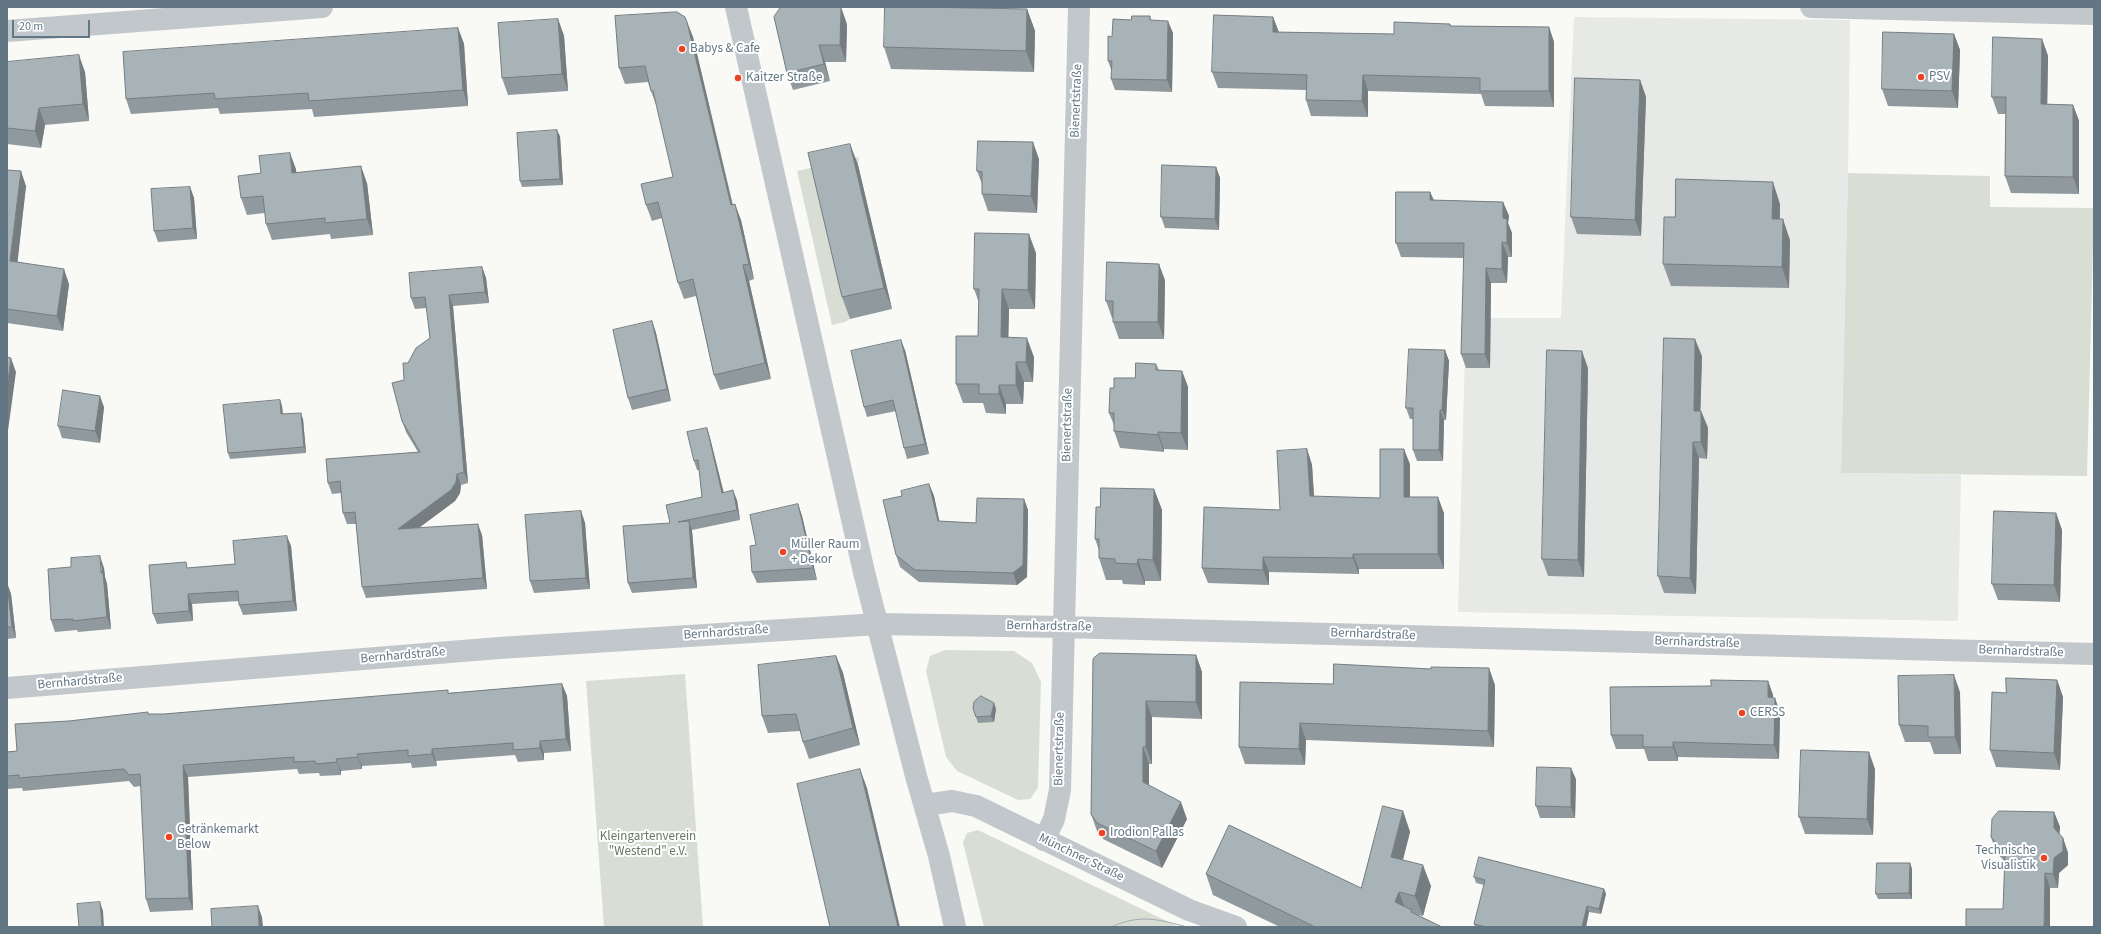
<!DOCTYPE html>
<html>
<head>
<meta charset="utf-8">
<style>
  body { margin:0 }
  #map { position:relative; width:2101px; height:934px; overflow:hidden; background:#f9f9f6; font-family:"Source Sans 3",sans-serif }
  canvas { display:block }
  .frame { position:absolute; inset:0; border:8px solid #627783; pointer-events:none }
  .scale { position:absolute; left:12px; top:20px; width:78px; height:18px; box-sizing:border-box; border:2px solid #627783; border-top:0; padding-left:5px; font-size:12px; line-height:14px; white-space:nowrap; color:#627783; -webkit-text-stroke:3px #fff; paint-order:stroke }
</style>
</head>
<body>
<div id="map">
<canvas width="2101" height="934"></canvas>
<div class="frame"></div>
<div class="scale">20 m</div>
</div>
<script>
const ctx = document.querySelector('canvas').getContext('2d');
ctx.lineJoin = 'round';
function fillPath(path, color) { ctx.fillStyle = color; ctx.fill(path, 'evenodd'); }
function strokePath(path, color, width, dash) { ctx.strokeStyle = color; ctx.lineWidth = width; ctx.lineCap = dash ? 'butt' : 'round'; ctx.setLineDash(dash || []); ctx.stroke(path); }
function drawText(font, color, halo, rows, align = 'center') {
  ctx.font = font + ' "Source Sans 3",sans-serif'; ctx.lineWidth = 4; ctx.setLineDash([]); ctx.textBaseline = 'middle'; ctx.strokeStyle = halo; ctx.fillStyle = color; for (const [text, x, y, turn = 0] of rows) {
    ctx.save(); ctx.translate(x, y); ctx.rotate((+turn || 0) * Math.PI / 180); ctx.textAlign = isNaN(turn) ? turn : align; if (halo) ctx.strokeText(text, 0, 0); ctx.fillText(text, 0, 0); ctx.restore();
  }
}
const built = new Path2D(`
  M 1574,17 L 1850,20 L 1848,173 L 1841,473 L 1961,475 L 1958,621 L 1458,612 L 1466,318 L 1561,318 Z`);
const green = new Path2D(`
  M 859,157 L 858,165 L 816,175 L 850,319 L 845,322 L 832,325 L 797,171 Z
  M 1848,173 L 1990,176 L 1990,207 L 2094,208 L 2087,476 L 1841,473 Z
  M 945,650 L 1014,651 L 1032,663 L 1041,682 L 1038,788 L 1030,799 L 1018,800 L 957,771 L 946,757 L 926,671 L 930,656 Z
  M 685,674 L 703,927 L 604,927 L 586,681 Z
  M 978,830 L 1179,927 L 984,927 L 963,842 L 967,833 Z`);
const minor = new Path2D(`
  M 1811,7 L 2094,14
  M 7,31 L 322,7
  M 7,688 L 499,648 L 878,624 L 1063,627 L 2094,654
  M 1044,840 L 1054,819 L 1060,790 L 1079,7`);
const tertiary = new Path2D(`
  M 736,7 L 864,572 L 916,776 L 939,856 L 955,927
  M 925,805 L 952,801 L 976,806 L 1189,910 L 1236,927`);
const tram = new Path2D(`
  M 1111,927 C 1140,914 1157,919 1187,927`);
const wall = new Path2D(`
  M 1027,9 L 1035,31 L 1034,72 L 891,69 L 884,47 Z
  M 1150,16 L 1151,20 L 1173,33 L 1172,92 L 1115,90 L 1111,79 L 1112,72 L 1108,61 L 1112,37 L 1131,20 Z
  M 774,17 L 847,24 L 846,62 L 825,62 L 830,81 L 793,90 L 787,73 Z
  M 1273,17 L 1279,32 L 1394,34 L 1450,24 L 1451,26 L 1549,27 L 1554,42 L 1554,107 L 1485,106 L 1481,94 L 1368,91 L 1368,117 L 1311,116 L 1306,100 L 1306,90 L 1218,88 L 1212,72 Z
  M 558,19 L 564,36 L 568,91 L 508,95 L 502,78 Z
  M 687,22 L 693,37 L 733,205 L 741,220 L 754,279 L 749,281 L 771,379 L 720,390 L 714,375 L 696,296 L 684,299 L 678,283 L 662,218 L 652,221 L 646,205 L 673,177 L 657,107 L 651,91 L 648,82 L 625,84 L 619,68 Z
  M 458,28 L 464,44 L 468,106 L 314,117 L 312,109 L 220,114 L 218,108 L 131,114 L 126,99 Z
  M 1954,34 L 1960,50 L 1958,108 L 1888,106 L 1882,89 Z
  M 2042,39 L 2048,56 L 2047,104 L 2073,105 L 2079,121 L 2079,194 L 2011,193 L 2005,176 L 2006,114 L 1998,114 L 1992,97 Z
  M 7,62 L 85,72 L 89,121 L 45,125 L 41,148 L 7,144 Z
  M 1640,80 L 1646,97 L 1641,236 L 1577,234 L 1571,217 Z
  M 560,136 L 563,185 L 522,187 L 520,181 Z
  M 850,144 L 858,165 L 892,309 L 850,319 L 842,297 Z
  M 1039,159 L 1037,213 L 988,211 L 982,194 L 982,184 L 977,171 Z
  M 1216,167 L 1220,178 L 1219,230 L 1165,228 L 1161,217 Z
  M 296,169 L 296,172 L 367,183 L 373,235 L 331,239 L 330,234 L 272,240 L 266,224 L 265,213 L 247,215 L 241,198 Z
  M 7,170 L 26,186 L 17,262 L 69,284 L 63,331 L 7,323 Z
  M 190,187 L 194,198 L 197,239 L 158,242 L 154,231 Z
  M 1430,192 L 1434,200 L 1503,202 L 1509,216 L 1508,223 L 1512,233 L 1512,257 L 1508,257 L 1507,283 L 1491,283 L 1490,368 L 1466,368 L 1461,354 L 1464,258 L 1401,257 L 1396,243 Z
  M 1780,204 L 1780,219 L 1790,240 L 1789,288 L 1671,286 L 1663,264 L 1675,217 Z
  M 1036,253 L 1035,309 L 1009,309 L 1008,337 L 1034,357 L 1033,382 L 1024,382 L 1023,404 L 1006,404 L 1006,414 L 986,413 L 983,403 L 963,403 L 956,384 L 978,336 L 979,303 L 974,289 Z
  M 482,267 L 486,278 L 489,303 L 453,306 L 468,483 L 461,485 L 460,493 L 455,501 L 419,528 L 482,535 L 487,589 L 366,598 L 362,587 L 356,524 L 347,524 L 343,513 L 341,493 L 332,494 L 328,483 L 418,452 L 406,432 L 402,421 L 404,380 L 408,363 L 430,338 L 427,308 L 415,309 L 411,298 Z
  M 1165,280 L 1164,339 L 1119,339 L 1113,322 L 1113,318 L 1112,318 L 1106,301 Z
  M 652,321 L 656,333 L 671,401 L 632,410 L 628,398 Z
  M 905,350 L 929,454 L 907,459 L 904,448 L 896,411 L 867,417 L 864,407 Z
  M 1445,350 L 1449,361 L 1446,420 L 1444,420 L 1443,461 L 1417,461 L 1413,450 L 1413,419 L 1410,419 L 1406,408 Z
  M 1702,356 L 1700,411 L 1701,411 L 1708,428 L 1707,459 L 1699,458 L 1696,594 L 1664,593 L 1658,576 Z
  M 1156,364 L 1159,370 L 1182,371 L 1188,387 L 1188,450 L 1164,449 L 1164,452 L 1120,448 L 1114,431 L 1114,425 L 1109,413 L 1114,388 L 1135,378 Z
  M 1588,368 L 1584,577 L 1548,576 L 1542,559 Z
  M 280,400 L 282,406 L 283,414 L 303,419 L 306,453 L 230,459 L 228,453 Z
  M 104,407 L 100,443 L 62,438 L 58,426 Z
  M 707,428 L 710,438 L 724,493 L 737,500 L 740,520 L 692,530 L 697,588 L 632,593 L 628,583 L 702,497 L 699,470 L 697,470 L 694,461 Z
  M 1307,449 L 1312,465 L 1314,497 L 1380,498 L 1410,464 L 1410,497 L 1444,513 L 1444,569 L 1359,569 L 1359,574 L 1269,572 L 1269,585 L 1208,583 L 1202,568 L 1280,510 Z
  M 929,484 L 934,496 L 939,521 L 976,523 L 1024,499 L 1028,510 L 1027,577 L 1017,585 L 919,582 L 900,567 L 896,555 L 902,496 Z
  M 1154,489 L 1162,510 L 1161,581 L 1145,581 L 1145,585 L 1123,584 L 1122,580 L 1106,580 L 1099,558 L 1099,550 L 1095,539 L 1100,507 Z
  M 798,504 L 802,516 L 817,580 L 757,583 L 752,572 L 756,545 Z
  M 581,511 L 585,523 L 590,589 L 534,593 L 530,581 Z
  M 2056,513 L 2062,530 L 2060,602 L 1998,600 L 1992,584 Z
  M 291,546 L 297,611 L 243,615 L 239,605 L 239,601 L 192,604 L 193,621 L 157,624 L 153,614 L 188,568 L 235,564 Z
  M 104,568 L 105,577 L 107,584 L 111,629 L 78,632 L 77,630 L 55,632 L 51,620 Z
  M 7,583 L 11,594 L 16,638 L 7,639 Z
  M 1196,655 L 1202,672 L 1202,719 L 1152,717 L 1152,764 L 1149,764 L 1149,785 L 1187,819 L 1162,868 L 1103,839 L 1097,831 L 1091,814 L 1093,659 Z
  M 836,656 L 843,673 L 860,745 L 809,759 L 803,742 L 800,731 L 768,733 L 762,716 Z
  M 2057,680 L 2063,697 L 2060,770 L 1996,767 L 1990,750 L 2006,693 Z
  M 1768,681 L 1773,695 L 1773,698 L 1780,712 L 1779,759 L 1678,757 L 1678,761 L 1648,761 L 1644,749 L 1616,749 L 1611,735 L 1711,686 Z
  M 562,684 L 567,696 L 571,751 L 544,753 L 544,760 L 518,762 L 515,755 L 436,761 L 437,766 L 412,768 L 411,763 L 362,766 L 362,769 L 341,771 L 341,775 L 320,776 L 319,773 L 299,774 L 297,769 L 188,777 L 193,910 L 150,912 L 146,899 L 141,786 L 134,787 L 129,781 L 23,791 L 22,788 L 7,789 L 7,752 L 17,751 L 69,721 L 148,714 L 164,714 L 449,693 Z
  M 1333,684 L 1495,685 L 1494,747 L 1306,740 L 1305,765 L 1245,764 L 1239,747 Z
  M 1960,692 L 1961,754 L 1934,754 L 1930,742 L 1905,742 L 1899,725 Z
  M 994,703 L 996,709 L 994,722 L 978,723 L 973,708 Z
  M 1875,769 L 1873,835 L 1805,834 L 1799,817 Z
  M 1576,779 L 1575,818 L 1540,818 L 1536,806 Z
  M 1403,811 L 1410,832 L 1403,860 L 1431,886 L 1423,916 L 1418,915 L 1442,927 L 1280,927 L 1213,895 L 1206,874 L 1361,888 Z
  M 2054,812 L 2060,827 L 2059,834 L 2063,838 L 2068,853 L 2068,865 L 2059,873 L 2058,888 L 2050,888 L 2005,862 L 1996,852 L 1991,837 Z
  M 1910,863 L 1912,869 L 1912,899 L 1878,899 L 1876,894 Z
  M 1474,877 L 1604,889 L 1606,894 L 1601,914 L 1589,912 L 1586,927 L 1475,927 L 1474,924 L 1484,885 L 1476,883 Z`);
const shadedWall = new Path2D(`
  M 841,7 L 847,24 L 846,62 L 840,45 Z
  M 1027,9 L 1035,31 L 1034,72 L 1026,51 Z
  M 1273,17 L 1279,33 L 1273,32 Z
  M 558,19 L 564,36 L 568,91 L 562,74 Z
  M 1168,21 L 1173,33 L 1172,92 L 1167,80 Z
  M 687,22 L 693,37 L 736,221 L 731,205 Z
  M 1549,27 L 1554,42 L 1554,107 L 1549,91 Z
  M 458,28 L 464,44 L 468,106 L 463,90 Z
  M 1954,34 L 1960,50 L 1958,108 L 1952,91 Z
  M 2042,39 L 2048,56 L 2047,121 L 2041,104 Z
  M 819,45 L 825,62 L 830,81 L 824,64 Z
  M 79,55 L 85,72 L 89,121 L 83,104 Z
  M 1363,75 L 1368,91 L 1368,117 L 1362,101 Z
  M 1640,80 L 1646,97 L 1641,236 L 1635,220 Z
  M 2073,105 L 2079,121 L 2079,194 L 2073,177 Z
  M 39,108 L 45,125 L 41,148 L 35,131 Z
  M 557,130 L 560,136 L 563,185 L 560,179 Z
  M 1033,142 L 1039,159 L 1037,213 L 1031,196 Z
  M 850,144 L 858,165 L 892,309 L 884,288 Z
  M 290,153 L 296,169 L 298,189 L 292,173 Z
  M 361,166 L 367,183 L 373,235 L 367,219 Z
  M 1216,167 L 1220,178 L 1219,230 L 1215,219 Z
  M 21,171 L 26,186 L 16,276 L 10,261 Z
  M 1773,182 L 1780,204 L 1779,240 L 1772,219 Z
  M 190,187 L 194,198 L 197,239 L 193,228 Z
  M 1430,192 L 1436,206 L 1430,200 Z
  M 1503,202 L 1509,216 L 1508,223 L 1512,233 L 1512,257 L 1507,243 L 1503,218 Z
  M 735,204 L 741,220 L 754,279 L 749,264 Z
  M 1783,219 L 1790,240 L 1789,288 L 1782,267 Z
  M 1029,234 L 1036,253 L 1035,309 L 1028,290 Z
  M 1502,242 L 1508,257 L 1507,283 L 1502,269 Z
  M 1159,264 L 1165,280 L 1164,339 L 1158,322 Z
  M 743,265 L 749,281 L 771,379 L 765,363 Z
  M 482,267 L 486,278 L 489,303 L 485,292 Z
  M 1486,268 L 1491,283 L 1490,368 L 1485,354 Z
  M 64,269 L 69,284 L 63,331 L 57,316 Z
  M 1002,289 L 1009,309 L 1008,357 L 1001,337 Z
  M 449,295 L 453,306 L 468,483 L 464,472 Z
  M 652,321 L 656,333 L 671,401 L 667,389 Z
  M 1027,338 L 1034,357 L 1033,382 L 1026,362 Z
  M 1695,339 L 1702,356 L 1700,428 L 1694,411 Z
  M 901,340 L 905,350 L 929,454 L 925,444 Z
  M 1445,350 L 1449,361 L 1446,420 L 1442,410 Z
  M 1582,351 L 1588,368 L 1584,577 L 1578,560 Z
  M 11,358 L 16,372 L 7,438 L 7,388 Z
  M 1016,362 L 1024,382 L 1023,404 L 1016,385 Z
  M 1182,371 L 1188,387 L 1188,450 L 1181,433 Z
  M 999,385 L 1006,404 L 1006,414 L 999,394 Z
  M 100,396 L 104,407 L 100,443 L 95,431 Z
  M 280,400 L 282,406 L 283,420 L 281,414 Z
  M 1440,410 L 1444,420 L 1443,461 L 1439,450 Z
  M 1701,411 L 1708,428 L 1707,459 L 1701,442 Z
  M 301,413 L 303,419 L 306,453 L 304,447 Z
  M 707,428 L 710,438 L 726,503 L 722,493 Z
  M 1158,432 L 1164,449 L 1164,452 L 1158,435 Z
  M 1693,442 L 1699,458 L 1696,594 L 1690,578 Z
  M 1307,449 L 1312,465 L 1315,512 L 1310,496 Z
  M 1404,449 L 1410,464 L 1410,513 L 1404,497 Z
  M 457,474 L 461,485 L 460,493 L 455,501 L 402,540 L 398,529 Z
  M 929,484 L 934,496 L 942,533 L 938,521 Z
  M 1154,489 L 1162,510 L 1161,581 L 1153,560 Z
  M 733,490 L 737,500 L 740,520 L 737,510 Z
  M 1438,497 L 1444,513 L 1444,569 L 1438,554 Z
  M 1024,499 L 1028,510 L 1027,577 L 1017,585 L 1013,573 Z
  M 798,504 L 802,516 L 817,580 L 813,568 Z
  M 581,511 L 585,523 L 590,589 L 586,578 Z
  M 2056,513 L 2062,530 L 2060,602 L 2054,585 Z
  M 689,521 L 692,531 L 697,588 L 693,578 Z
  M 478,524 L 482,535 L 487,589 L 483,578 Z
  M 287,536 L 291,546 L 297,611 L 293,601 Z
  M 1353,554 L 1359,569 L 1359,574 L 1353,558 Z
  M 100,556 L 104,568 L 105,577 L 107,584 L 111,629 L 107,617 Z
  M 1263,557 L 1269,572 L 1269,585 L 1263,570 Z
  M 1138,559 L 1145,581 L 1145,585 L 1137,564 Z
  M 7,583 L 11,594 L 16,638 L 12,627 Z
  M 188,594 L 192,604 L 193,621 L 189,611 Z
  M 1196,655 L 1202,672 L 1202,719 L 1196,702 Z
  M 836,656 L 843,673 L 860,745 L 853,728 Z
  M 1489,668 L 1495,685 L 1494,747 L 1488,731 Z
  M 1954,675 L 1960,692 L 1961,754 L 1955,737 Z
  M 2057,680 L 2063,697 L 2060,770 L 2054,753 Z
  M 1768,681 L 1773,695 L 1773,712 L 1768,697 Z
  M 562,684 L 567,696 L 571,751 L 566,739 Z
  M 1775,698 L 1780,712 L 1779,759 L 1774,745 Z
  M 1146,701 L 1152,717 L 1152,764 L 1146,747 Z
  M 994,703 L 996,709 L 994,722 L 991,716 Z
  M 1300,723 L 1306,740 L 1305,765 L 1299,749 Z
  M 540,741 L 544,753 L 544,760 L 540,748 Z
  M 1673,742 L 1678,757 L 1678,761 L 1673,747 Z
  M 1143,747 L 1149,764 L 1149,799 L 1143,782 Z
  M 432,749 L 436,761 L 437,766 L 432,754 Z
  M 1869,752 L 1875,769 L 1873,835 L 1867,819 Z
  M 357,754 L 362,766 L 362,769 Z
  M 336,759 L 341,771 L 341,775 L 337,762 Z
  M 183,765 L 188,777 L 193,910 L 189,898 Z
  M 1571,768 L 1576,779 L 1575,818 L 1571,807 Z
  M 860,769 L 867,788 L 900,927 L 898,927 Z
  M 1181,802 L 1187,819 L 1162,868 L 1156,851 Z
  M 1403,811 L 1410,832 L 1398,878 L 1391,857 Z
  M 2054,812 L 2060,827 L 2059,842 L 2054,828 Z
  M 2063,838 L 2068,853 L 2068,865 L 2059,873 L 2058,888 L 2053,874 L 2054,858 Z
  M 1910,863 L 1912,869 L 1912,899 L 1909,893 Z
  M 1423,865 L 1431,886 L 1423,916 L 1415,896 Z
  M 2045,873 L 2050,888 L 2050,927 L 2044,927 Z
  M 1604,889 L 1606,894 L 1601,914 L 1599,909 Z
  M 1399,892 L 1406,912 L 1395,902 Z
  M 100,902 L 103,911 L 104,927 L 102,927 Z
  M 258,906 L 262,917 L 263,927 L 259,927 Z
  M 1587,906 L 1589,912 L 1586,927 L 1582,927 Z`);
const building = new Path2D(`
  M 781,7 L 841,7 L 840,45 L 819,45 L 824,64 L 787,73 L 774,17 Z
  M 885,7 L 922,7 L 1027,9 L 1026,51 L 884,47 Z
  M 677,12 L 685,17 L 687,22 L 731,205 L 735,204 L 749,264 L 743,265 L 765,363 L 714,375 L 693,279 L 678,283 L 658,202 L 646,205 L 641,184 L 673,177 L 653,91 L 651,91 L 645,66 L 619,68 L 615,16 Z
  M 1214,15 L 1273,17 L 1273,32 L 1394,34 L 1394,22 L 1450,24 L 1450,26 L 1549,27 L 1549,91 L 1480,91 L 1480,78 L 1363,75 L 1362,101 L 1306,100 L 1307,75 L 1212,72 Z
  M 1132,16 L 1150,16 L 1150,20 L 1168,21 L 1167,80 L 1111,79 L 1112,61 L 1108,61 L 1108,36 L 1112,37 L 1113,19 L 1131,20 Z
  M 558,19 L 562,74 L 502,78 L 498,23 Z
  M 458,28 L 463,90 L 309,101 L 308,93 L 215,99 L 214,93 L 126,99 L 123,52 Z
  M 1883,32 L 1954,34 L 1952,91 L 1882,89 Z
  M 1993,37 L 2042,39 L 2041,104 L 2073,105 L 2073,177 L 2005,176 L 2006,97 L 1992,97 Z
  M 79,55 L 83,104 L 39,108 L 35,131 L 7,128 L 7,62 Z
  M 1575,78 L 1640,80 L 1635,220 L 1571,217 Z
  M 557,130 L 560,179 L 520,181 L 517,133 Z
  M 978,141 L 1033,142 L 1031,196 L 982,194 L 982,172 L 977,171 Z
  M 850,144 L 884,288 L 842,297 L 808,153 Z
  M 290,153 L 292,173 L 361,166 L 367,219 L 325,223 L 325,218 L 266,224 L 263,196 L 241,198 L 238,176 L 261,173 L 259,156 Z
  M 1162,165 L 1216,167 L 1215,219 L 1161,217 Z
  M 7,170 L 21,171 L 10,261 L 64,269 L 57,316 L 7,309 Z
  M 1676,179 L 1773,182 L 1772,219 L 1783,219 L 1782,267 L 1663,264 L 1664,217 L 1675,217 Z
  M 190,187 L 193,228 L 154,231 L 151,189 Z
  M 1396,192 L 1430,192 L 1430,200 L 1503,202 L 1503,218 L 1507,219 L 1507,243 L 1502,242 L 1502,269 L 1486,268 L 1485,354 L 1461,354 L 1464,243 L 1396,243 Z
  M 975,233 L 1029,234 L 1028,290 L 1002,289 L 1001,337 L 1027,338 L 1026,362 L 1016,362 L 1016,385 L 999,385 L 999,394 L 979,394 L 979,384 L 956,384 L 956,336 L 978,336 L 979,289 L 974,289 Z
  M 1107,262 L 1159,264 L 1158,322 L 1113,322 L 1113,301 L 1106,301 Z
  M 482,267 L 485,292 L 449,295 L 464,472 L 457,474 L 456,482 L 451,490 L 398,529 L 478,524 L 483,578 L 362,587 L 355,512 L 343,513 L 340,481 L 328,483 L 326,459 L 420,452 L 402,421 L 392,383 L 404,380 L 403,363 L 408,363 L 416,348 L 430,338 L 425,297 L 411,298 L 409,273 Z
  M 652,321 L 667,389 L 628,398 L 613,330 Z
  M 1664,338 L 1695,339 L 1694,411 L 1701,411 L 1701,442 L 1693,442 L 1690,578 L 1658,576 Z
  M 901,340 L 925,444 L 904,448 L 893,400 L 864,407 L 851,351 Z
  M 1409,349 L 1445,350 L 1442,410 L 1440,410 L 1439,450 L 1413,450 L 1413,408 L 1406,408 Z
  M 1547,350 L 1582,351 L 1578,560 L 1542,559 Z
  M 7,357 L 11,358 L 7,388 Z
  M 1136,363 L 1156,364 L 1156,370 L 1182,371 L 1181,433 L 1158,432 L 1158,435 L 1114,431 L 1114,413 L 1109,413 L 1110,388 L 1114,388 L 1114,378 L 1135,378 Z
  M 63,390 L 100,396 L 95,431 L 58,426 Z
  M 280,400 L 281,414 L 301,413 L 304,447 L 228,453 L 223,405 Z
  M 707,428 L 722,493 L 733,490 L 737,510 L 678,522 L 689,521 L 693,578 L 628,583 L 623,526 L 670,523 L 666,505 L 702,497 L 698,460 L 694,461 L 687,432 Z
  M 1307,449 L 1310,496 L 1380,498 L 1380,449 L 1404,449 L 1404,497 L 1438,497 L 1438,554 L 1353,554 L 1353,558 L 1263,557 L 1263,570 L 1202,568 L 1204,507 L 1280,510 L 1277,451 Z
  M 929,484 L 938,521 L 976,523 L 977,498 L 1024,499 L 1023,565 L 1013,573 L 915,570 L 896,555 L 883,500 L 902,496 L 901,491 Z
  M 1101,488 L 1154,489 L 1153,560 L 1138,559 L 1137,564 L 1115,563 L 1115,559 L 1099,558 L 1099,539 L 1095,539 L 1096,507 L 1100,507 Z
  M 798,504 L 813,568 L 752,572 L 750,546 L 756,545 L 750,515 Z
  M 581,511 L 586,578 L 530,581 L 525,515 Z
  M 1994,511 L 2056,513 L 2054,585 L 1992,584 Z
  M 287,536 L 293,601 L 239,605 L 238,591 L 188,594 L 189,611 L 153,614 L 149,565 L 186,562 L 187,568 L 235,564 L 233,541 Z
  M 100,556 L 101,573 L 103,573 L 107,617 L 73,621 L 73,619 L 51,620 L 48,569 L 71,567 L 71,558 Z
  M 7,583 L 12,627 L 7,627 Z
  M 1100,653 L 1196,655 L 1196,702 L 1146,701 L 1146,747 L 1143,747 L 1143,782 L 1181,802 L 1156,851 L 1097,823 L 1091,814 L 1093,659 Z
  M 836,656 L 853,728 L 803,742 L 796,714 L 762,716 L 758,665 Z
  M 1334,664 L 1431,669 L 1431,667 L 1489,668 L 1488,731 L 1300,723 L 1299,749 L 1239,747 L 1240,682 L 1333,684 Z
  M 1954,675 L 1955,737 L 1928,737 L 1928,726 L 1899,725 L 1898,676 Z
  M 2006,678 L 2057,680 L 2054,753 L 1990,750 L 1992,692 L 2006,693 Z
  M 1711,680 L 1768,681 L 1768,697 L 1775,698 L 1774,745 L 1673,742 L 1673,747 L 1643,747 L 1643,735 L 1611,735 L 1610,687 L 1711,686 Z
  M 562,684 L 566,739 L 540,741 L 540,748 L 513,750 L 513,743 L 432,749 L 432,754 L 408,756 L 408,750 L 357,754 L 358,757 L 336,759 L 337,762 L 316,764 L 315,761 L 294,762 L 294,757 L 183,765 L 189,898 L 146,899 L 140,774 L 129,775 L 124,769 L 19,778 L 19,775 L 7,776 L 7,752 L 17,751 L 15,724 L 69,721 L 148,712 L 148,714 L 164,714 L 448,690 L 448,693 Z
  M 981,696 L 994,703 L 991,716 L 976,717 L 973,708 L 974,702 Z
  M 1801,750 L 1869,752 L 1867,819 L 1799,817 Z
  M 1537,767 L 1571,768 L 1571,807 L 1536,806 Z
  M 860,769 L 898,927 L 830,927 L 797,784 Z
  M 1383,806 L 1403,811 L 1391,857 L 1423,865 L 1415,896 L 1399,892 L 1395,902 L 1412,910 L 1411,912 L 1442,927 L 1315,927 L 1206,874 L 1229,825 L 1361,888 Z
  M 1999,811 L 2054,812 L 2054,828 L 2063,838 L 2063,851 L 2054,858 L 2053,874 L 2045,873 L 2044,927 L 1966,927 L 1966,909 L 2003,909 L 2005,854 L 1991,837 L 1992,819 Z
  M 1479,857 L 1604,889 L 1599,909 L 1587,906 L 1582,927 L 1487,927 L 1474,924 L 1485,880 L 1474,877 Z
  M 1877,863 L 1910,863 L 1909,893 L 1876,894 Z
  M 100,902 L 102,927 L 79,927 L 77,904 Z
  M 258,906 L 259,927 L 212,927 L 211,909 Z`);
const markers = [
  [682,49,4,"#ec4323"],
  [1921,77,4,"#ec4323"],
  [738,78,4,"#ec4323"],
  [783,552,4,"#ec4323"],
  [1742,713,4,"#ec4323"],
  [1102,833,4,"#ec4323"],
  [169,837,4,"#ec4323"],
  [2044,858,4,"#ec4323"]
];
const poiNames = [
  ["Babys & Cafe",690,49],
  ["PSV",1929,77],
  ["Kaitzer Straße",746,78],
  ["Müller Raum",791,545],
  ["+ Dekor",791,560],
  ["CERSS",1750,713],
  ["Getränkemarkt",177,830],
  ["Below",177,845],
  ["Irodion Pallas",1110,833],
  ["Technische",2036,851,"right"],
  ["Visualistik",2036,866,"right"]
];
const streetNames = [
  ["Bienertstraße",1077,101,-88],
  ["Bienertstraße",1068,425,-89],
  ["Bernhardstraße",1049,627,1],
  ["Bernhardstraße",726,633,-4],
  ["Bernhardstraße",1373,635,2],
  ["Bernhardstraße",1697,643,2],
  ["Bernhardstraße",2021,652,2],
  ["Bernhardstraße",403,656,-5],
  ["Bernhardstraße",80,682,-5],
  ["Bienertstraße",1060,749,-89],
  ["Münchner Straße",1081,858,26]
];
const parkNames = [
  ["Kleingartenverein",648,837],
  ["\"Westend\" e.V.",648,852]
];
fillPath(built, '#e7e9e7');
fillPath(green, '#d9ded5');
strokePath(minor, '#c2c7cb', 22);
strokePath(tertiary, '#c2c7cb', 22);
strokePath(tram, '#a3abb1', 1);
fillPath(wall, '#909a9e');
fillPath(shadedWall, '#767d81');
fillPath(building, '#a8b3b8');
strokePath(building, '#767d81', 1);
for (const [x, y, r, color] of markers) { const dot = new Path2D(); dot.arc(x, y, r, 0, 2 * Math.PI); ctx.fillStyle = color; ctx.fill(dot); strokePath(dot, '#fff', 1.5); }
drawText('13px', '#627783', '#fff', poiNames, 'left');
drawText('13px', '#627783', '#fff', streetNames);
drawText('13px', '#687a62', '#fff', parkNames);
</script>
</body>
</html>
